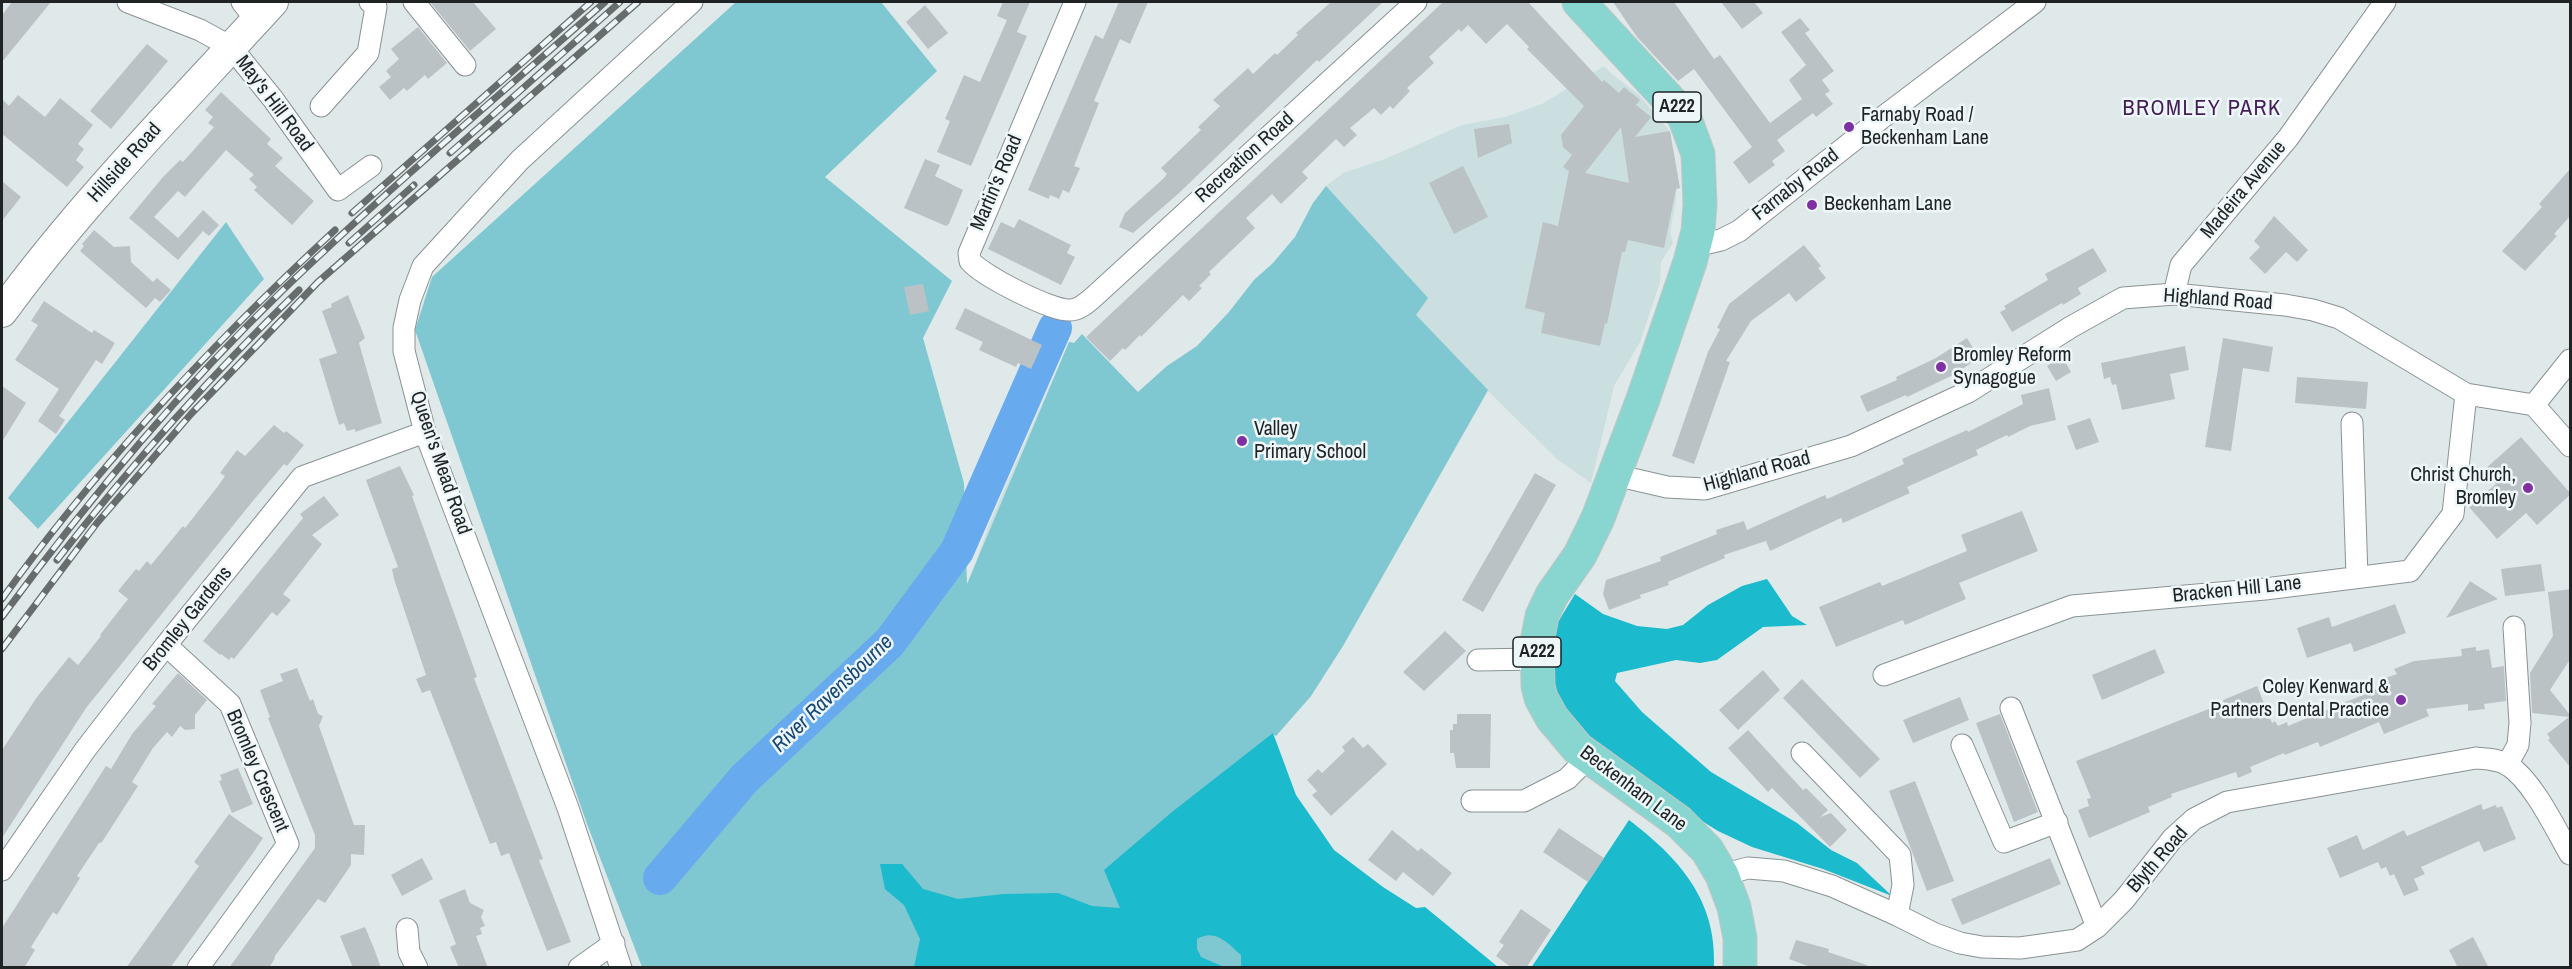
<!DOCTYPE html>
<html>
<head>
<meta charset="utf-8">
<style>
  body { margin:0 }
  #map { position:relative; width:2572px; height:969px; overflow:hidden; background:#e0e9ea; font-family:"Archivo Narrow",sans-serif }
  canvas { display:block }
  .frame { position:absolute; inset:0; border:3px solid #1f2323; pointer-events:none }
</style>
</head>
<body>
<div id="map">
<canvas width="2572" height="969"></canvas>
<div class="frame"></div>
</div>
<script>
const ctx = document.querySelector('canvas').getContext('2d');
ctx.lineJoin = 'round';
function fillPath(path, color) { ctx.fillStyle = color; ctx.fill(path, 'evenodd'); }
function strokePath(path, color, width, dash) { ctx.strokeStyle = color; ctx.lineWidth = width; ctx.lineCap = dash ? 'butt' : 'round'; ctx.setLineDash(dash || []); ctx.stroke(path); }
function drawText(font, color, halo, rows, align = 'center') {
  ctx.font = font + ' "Archivo Narrow",sans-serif'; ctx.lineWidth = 5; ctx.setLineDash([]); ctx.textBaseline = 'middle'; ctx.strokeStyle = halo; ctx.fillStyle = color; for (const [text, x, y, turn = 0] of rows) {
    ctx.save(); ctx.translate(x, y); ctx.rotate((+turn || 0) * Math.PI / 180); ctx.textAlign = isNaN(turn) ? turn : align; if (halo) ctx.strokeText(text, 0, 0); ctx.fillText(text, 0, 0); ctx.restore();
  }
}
const built = new Path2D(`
  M 1604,66 L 1613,75 L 1639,95 L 1668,129 L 1677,177 L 1676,199 L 1670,232 L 1673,243 L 1661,262 L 1660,282 L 1640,342 L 1614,386 L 1591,483 L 1558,460 L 1488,391 L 1343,646 L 1311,696 L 1276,736 L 967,586 L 989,525 L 1069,342 L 1074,343 L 1082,334 L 1138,393 L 1167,366 L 1197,346 L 1229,312 L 1254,280 L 1273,263 L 1295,237 L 1313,203 L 1326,186 L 1343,173 L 1385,159 L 1462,125 L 1505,117 L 1542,104 Z`);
const green = new Path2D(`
  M 736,2 L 881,2 L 937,71 L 825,177 L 952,281 L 923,338 L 964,483 L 967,584 L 1069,342 L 1074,343 L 1082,334 L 1138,392 L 1167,366 L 1197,346 L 1229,312 L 1254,280 L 1273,263 L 1295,237 L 1313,203 L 1326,186 L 1428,298 L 1416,315 L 1488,390 L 1343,646 L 1311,696 L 1276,736 L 1272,733 L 1301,967 L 642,967 L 587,824 L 415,330 L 432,277 Z
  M 226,222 L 264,279 L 38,529 L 8,498 Z`);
const forest = new Path2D(`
  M 1767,579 L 1792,616 L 1807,625 L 1763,627 L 1717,660 L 1700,663 L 1676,660 L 1617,673 L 1615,681 L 1642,712 L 1711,772 L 1797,823 L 1831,850 L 1857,863 L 1892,896 L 1823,869 L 1752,847 L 1718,831 L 1673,803 L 1573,731 L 1548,684 L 1555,627 L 1575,594 L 1603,614 L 1637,626 L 1667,629 L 1683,625 L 1708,605 L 1742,586 Z
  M 1273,733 L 1296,795 L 1334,850 L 1383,887 L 1416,908 L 1425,907 L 1498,967 L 1241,967 L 1241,955 C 1228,943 1215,928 1197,939 L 1197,949 L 1201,957 L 1224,967 L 914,967 L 920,939 L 904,905 L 885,889 L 880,864 L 902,864 L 923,889 L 958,899 L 1004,894 L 1058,893 L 1092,906 L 1120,908 L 1104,870 L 1172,812 Z
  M 1629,820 C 1679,858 1717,900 1714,967 L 1531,968 Z`);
const river = new Path2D(`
  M 660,878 L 744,779 L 890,642 L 957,551 L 1055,328`);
const building = new Path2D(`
  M 12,2 L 51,2 L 2,62 L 2,15 Z
  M 430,2 L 473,2 L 496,29 L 470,51 Z
  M 1003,2 L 1030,2 L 1017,32 L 1027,36 L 971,166 L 937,152 L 950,121 L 945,119 L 964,75 L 980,82 L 1007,20 L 997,16 Z
  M 1119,2 L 1148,2 L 1130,44 L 1120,39 L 1094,101 L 1099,103 L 1074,166 L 1080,168 L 1069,193 L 1063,190 L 1059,199 L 1050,195 L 1049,199 L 1028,190 L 1095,35 L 1103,39 Z
  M 1331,2 L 1383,2 L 1319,62 L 1317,60 L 1178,194 L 1133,233 L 1119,227 L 1125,213 L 1164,178 L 1167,174 L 1161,168 L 1201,130 L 1198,127 L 1220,106 L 1213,100 L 1248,68 L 1253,74 L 1275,53 L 1277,55 L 1298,35 L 1296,33 Z
  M 1443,2 L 1528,2 L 1602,82 L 1604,80 L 1619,93 L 1624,87 L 1640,100 L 1636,105 L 1651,117 L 1635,137 L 1670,131 L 1680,188 L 1676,189 L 1664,248 L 1628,240 L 1625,252 L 1622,252 L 1607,324 L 1605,323 L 1600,346 L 1541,333 L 1545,313 L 1525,308 L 1543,222 L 1558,226 L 1569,171 L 1563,167 L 1572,155 L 1563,147 L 1561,135 L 1584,106 L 1527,49 L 1529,47 L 1507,24 L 1486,44 L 1468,25 L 1461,32 L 1459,29 L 1429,57 L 1434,63 L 1407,88 L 1410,91 L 1393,109 L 1390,106 L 1381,115 L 1374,108 L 1350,128 L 1357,135 L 1344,147 L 1336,139 L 1302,172 L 1308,178 L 1281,204 L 1272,194 L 1258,207 L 1246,218 L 1255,228 L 1209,272 L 1211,274 L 1199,286 L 1202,288 L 1189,301 L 1183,295 L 1141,337 L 1140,335 L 1125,350 L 1123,348 L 1110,361 L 1086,337 ZM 1621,127 L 1629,183 L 1585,173 Z
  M 1613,2 L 1674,2 L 1714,59 L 1720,55 L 1770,123 L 1802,99 L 1789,80 L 1806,65 L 1781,32 L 1800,18 L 1810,30 L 1805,33 L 1834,71 L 1822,80 L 1830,91 L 1825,94 L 1833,104 L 1816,117 L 1813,113 L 1777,140 L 1785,151 L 1772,161 L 1775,165 L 1749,184 L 1733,162 L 1752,147 L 1694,69 L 1678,81 L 1637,37 Z
  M 1721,2 L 1754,2 L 1763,13 L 1742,29 Z
  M 925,5 L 948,33 L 928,49 L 906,22 Z
  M 418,27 L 447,63 L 428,79 L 425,75 L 407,91 L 404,88 L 390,100 L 379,87 L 391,77 L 386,71 L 399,59 L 391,49 Z
  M 147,44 L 168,61 L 111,129 L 90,111 Z
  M 221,92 L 271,139 L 267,144 L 283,158 L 275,166 L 314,201 L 292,225 L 254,190 L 257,187 L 249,179 L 254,175 L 226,150 L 185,197 L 178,191 L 154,217 L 178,238 L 203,210 L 219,225 L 209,236 L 203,231 L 178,260 L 129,218 L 163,177 L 180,160 L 183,162 L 214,127 L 208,123 L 213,117 L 205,110 Z
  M 18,95 L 45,117 L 60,98 L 93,125 L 78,144 L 84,149 L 76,160 L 84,167 L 67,187 L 2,134 L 2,99 L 9,106 Z
  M 1509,124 L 1512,143 L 1478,158 L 1474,129 Z
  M 925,159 L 940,165 L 935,176 L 963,190 L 949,224 L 946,226 L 904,208 Z
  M 1463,166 L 1488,217 L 1454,234 L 1429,183 Z
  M 2571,168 L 2571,215 L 2554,234 L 2557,236 L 2525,271 L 2502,251 L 2542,207 L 2539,204 Z
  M 2,181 L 21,197 L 2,221 Z
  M 2274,216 L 2308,250 L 2297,262 L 2286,252 L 2265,274 L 2249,258 L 2260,247 L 2254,241 Z
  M 1019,219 L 1071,245 L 1067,253 L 1075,257 L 1061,285 L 988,249 L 1001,222 L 1014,228 Z
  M 94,230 L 114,247 L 130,246 L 131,262 L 153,282 L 157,278 L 171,290 L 160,302 L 155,298 L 146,308 L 80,251 L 84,246 L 82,244 Z
  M 1804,245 L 1821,266 L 1818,268 L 1826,278 L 1796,302 L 1789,293 L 1751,321 L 1726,361 L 1730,362 L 1694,464 L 1672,456 L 1708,352 L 1720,329 L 1717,328 L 1729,304 Z
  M 2093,248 L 2107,271 L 2078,288 L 2081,294 L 2063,305 L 2062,303 L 2012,332 L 2000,312 L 2006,309 L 2004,306 L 2048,280 L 2045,274 Z
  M 923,284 L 929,311 L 910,315 L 904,287 Z
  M 348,295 L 365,338 L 359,343 L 382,423 L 355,432 L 355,429 L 347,431 L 344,423 L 339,425 L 319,359 L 337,353 L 322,311 L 332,307 L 331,304 Z
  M 44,301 L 92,333 L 94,330 L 115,343 L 102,364 L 96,360 L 59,416 L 65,420 L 56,434 L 38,421 L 59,389 L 15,360 L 38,325 L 31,321 Z
  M 965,308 L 1042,345 L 1031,369 L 1018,363 L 1016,367 L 979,350 L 983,342 L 955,329 Z
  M 1967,338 L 1979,358 L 1951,376 L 1907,397 L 1906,395 L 1867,412 L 1860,396 L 1897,380 L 1896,377 L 1936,358 Z
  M 2223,338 L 2273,347 L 2269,372 L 2243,368 L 2231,451 L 2205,447 Z
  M 2185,346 L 2189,370 L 2170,374 L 2175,399 L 2122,410 L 2116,384 L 2112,385 L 2110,377 L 2104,379 L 2101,363 Z
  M 2062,356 L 2071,372 L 2056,381 L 2047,366 Z
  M 2297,377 L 2368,382 L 2366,409 L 2295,403 Z
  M 2,386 L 26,403 L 2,442 Z
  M 2049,388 L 2056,420 L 2030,426 L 2008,437 L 2007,435 L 1976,450 L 1978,455 L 1907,487 L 1910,493 L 1843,523 L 1841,518 L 1770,551 L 1766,541 L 1724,555 L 1725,558 L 1668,582 L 1669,585 L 1640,595 L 1641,598 L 1609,610 L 1603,594 L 1606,580 L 1661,561 L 1660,557 L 1717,534 L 1716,530 L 1744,521 L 1747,530 L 1825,495 L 1827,499 L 1904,464 L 1902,459 L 1967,430 L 1968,432 L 2023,404 L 2021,395 Z
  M 2090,418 L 2099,442 L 2076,450 L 2067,426 Z
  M 274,425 L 284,433 L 286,431 L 304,445 L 287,466 L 284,464 L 252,502 L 86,708 L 2,838 L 2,750 L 37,697 L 69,657 L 78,665 L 101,636 L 100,635 L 128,599 L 118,591 L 136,569 L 139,571 L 147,561 L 151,565 L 183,526 L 185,528 L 218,486 L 225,476 L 220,473 L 237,450 L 245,456 Z
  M 2521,437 L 2571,494 L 2537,525 L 2526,513 L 2497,539 L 2469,507 L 2496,484 L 2484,470 Z
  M 400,466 L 414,495 L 412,496 L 477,677 L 474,678 L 543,859 L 539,860 L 571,942 L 547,951 L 509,853 L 501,856 L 496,842 L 490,844 L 430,690 L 422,693 L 416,679 L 426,675 L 394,579 L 392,569 L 398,567 L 366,480 Z
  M 1535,473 L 1556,485 L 1483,612 L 1462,600 Z
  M 324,496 L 339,515 L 312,535 L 322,544 L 283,594 L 291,600 L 277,616 L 272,612 L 234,659 L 231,657 L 229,660 L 221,654 L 220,655 L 203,641 L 303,518 L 300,514 Z
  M 2022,511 L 2038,551 L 1959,583 L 1966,599 L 1905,625 L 1903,620 L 1836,647 L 1819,607 L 1880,582 L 1882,586 L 1967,551 L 1961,535 Z
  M 2541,564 L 2545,591 L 2505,596 L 2501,569 Z
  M 2470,581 L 2498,599 L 2446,618 Z
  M 2571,589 L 2571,658 L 2550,690 L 2571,716 L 2571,768 L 2548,740 L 2550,738 L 2547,734 L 2569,717 L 2532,713 L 2530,673 L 2553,636 L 2548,592 Z
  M 2395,604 L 2406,633 L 2354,652 L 2351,643 L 2307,658 L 2297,628 L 2329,617 L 2332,627 Z
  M 1445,631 L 1466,651 L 1424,691 L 1403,672 Z
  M 2476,647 L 2476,651 L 2489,649 L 2492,668 L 2504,666 L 2506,701 L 2484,704 L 2485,709 L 2468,711 L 2468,704 L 2426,709 L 2429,716 L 2384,734 L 2379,722 L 2320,747 L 2318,742 L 2285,755 L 2284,753 L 2250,767 L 2252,772 L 2238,778 L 2236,772 L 2171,794 L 2172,797 L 2148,807 L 2150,812 L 2089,838 L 2078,810 L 2089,806 L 2087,799 L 2091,798 L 2076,761 L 2224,703 L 2223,700 L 2257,686 L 2272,723 L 2275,721 L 2278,726 L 2287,722 L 2288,726 L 2382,687 L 2380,680 L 2397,674 L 2394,669 L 2414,661 L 2462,656 L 2461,649 Z
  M 2155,649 L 2165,673 L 2102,700 L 2092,675 Z
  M 297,668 L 310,701 L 313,699 L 318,714 L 323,716 L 319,726 L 354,825 L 365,825 L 364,855 L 351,854 L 351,865 L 325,903 L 318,899 L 274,957 L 275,958 L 269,968 L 229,968 L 315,848 L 315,835 L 268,718 L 270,717 L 260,690 L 283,681 L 280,674 Z
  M 1763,670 L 1780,690 L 1738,730 L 1719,710 Z
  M 178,673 L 207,700 L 195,715 L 195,729 L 185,730 L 180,726 L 172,737 L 167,732 L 153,748 L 132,782 L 138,786 L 102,842 L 99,843 L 77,876 L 80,878 L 57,915 L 53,912 L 31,947 L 35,950 L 24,968 L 2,968 L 2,928 L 106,766 L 111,769 L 132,734 L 156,706 L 152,704 Z
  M 1802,679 L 1880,759 L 1860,778 L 1783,698 Z
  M 1960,697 L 1969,720 L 1913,743 L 1903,720 Z
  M 1457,714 L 1491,714 L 1490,768 L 1456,768 L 1454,753 L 1450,753 L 1450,730 L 1453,730 L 1453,724 L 1457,724 Z
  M 2000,714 L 2038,812 L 2014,822 L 1976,723 Z
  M 1748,730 L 1803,790 L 1806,788 L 1828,810 L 1820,817 L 1831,813 L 1847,830 L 1830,847 L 1772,788 L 1768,792 L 1728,748 Z
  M 1353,737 L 1363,748 L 1368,744 L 1387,764 L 1331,816 L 1312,795 L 1317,791 L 1307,780 L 1318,769 L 1322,773 L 1345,751 L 1342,747 Z
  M 238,768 L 253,804 L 232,813 L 219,781 L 222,780 L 220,775 Z
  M 1915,781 L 1954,881 L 1927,891 L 1889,791 Z
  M 2481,804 L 2483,810 L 2496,805 L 2497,808 L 2502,806 L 2516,839 L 2484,852 L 2479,841 L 2421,867 L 2425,874 L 2414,879 L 2419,890 L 2404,896 L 2394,874 L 2390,876 L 2386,867 L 2381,869 L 2378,862 L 2340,878 L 2327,848 L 2357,835 L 2363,850 L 2404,830 L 2407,836 Z
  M 229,814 L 263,838 L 253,853 L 170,968 L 126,968 L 199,866 L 194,862 Z
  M 1559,828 L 1604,858 L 1588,882 L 1543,852 Z
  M 1392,830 L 1418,851 L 1421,848 L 1452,873 L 1433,896 L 1403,872 L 1396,881 L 1368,860 Z
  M 422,858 L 433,879 L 402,896 L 391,875 Z
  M 2050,858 L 2061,884 L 1962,925 L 1951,899 Z
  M 465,889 L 470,903 L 484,910 L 481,917 L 485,926 L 480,928 L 482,934 L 476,936 L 488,968 L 459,968 L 450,947 L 456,944 L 439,900 Z
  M 1521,909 L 1551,930 L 1526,968 L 1512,968 L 1496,956 L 1504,945 L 1499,942 Z
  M 365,927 L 375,951 L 381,968 L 353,968 L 340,936 Z
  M 2473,937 L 2489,968 L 2458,968 L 2449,950 Z
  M 1796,940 L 1829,949 L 1828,952 L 1867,965 L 1866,968 L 1813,968 L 1789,959 Z`);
const street = new Path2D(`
  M 128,2 L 200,30 L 231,47 L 273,99 L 338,190 L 371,166
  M 242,2 L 256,20
  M 414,2 L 465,65
  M 1075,2 L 969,253 L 970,261 C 983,276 1051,311 1070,310 C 1081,310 1091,299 1098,293 L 1416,2
  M 321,106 L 368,53 L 376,7 L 370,2
  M 1695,246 L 1721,240 L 1739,231 L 1883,117 L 2035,2
  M 2174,294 L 2181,265 L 2288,138 L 2385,2
  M 2534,405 L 2570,446
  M 2352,423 L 2357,577
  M 1615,475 L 1667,487 L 1705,489 L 1851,446 L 1968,392 L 2071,327 L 2123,298 L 2174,294 L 2285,305 L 2313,310 L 2339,318 L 2466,394 L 2534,405 L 2570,360
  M 166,645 L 230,704 L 288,844 L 198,968
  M 1478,660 L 1536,659
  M 1884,675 L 2072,606 L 2265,589 L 2410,571 L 2453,514 L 2466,394
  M 2011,708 L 2097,927
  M 1962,745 L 2004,842 L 2057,822
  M 1802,753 L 1900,855 L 1903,885 L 1897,915
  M 2507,765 L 2518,745 L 2520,723 L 2514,627
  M 1472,801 L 1524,801 L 1567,779 L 1588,758
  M 2,870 L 85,750 L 166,645 L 302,477 L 425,432
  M 1722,875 L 1748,868 L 1784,871 L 1832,886 L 1897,915 L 1935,934 L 1960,943 L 1982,947 L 2020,948 L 2077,940 L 2097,927 L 2124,900 L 2173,838 L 2194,819 L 2227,802 L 2476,758 C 2487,759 2498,759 2508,765 C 2533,781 2555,828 2570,854
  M 407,929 L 409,952 L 417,968
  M 579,968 L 614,943
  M 621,968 L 568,808 L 425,432 L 404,351 L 404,328 L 410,300 L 423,266 L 520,160 L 692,2`);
const secondary = new Path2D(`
  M 2,312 C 83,201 180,104 273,2`);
const primary = new Path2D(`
  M 1579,2 L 1684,116 L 1698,154 L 1700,205 L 1698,231 L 1690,262 L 1643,399 L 1598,518 L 1580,555 L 1552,595 L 1542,616 L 1537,642 L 1538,686 L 1541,698 L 1552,718 L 1578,749 L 1679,822 L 1707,850 L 1722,875 L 1734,907 L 1740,938 L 1740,968`);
const rail = new Path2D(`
  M 450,153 L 620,2
  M 352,213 L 591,2
  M 349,243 L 414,185
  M 57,560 C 131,465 212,374 299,290
  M 2,599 C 99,464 213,343 335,230
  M 2,617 C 87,501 180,390 283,290 C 387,190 497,97 605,2
  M 2,649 L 97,523 L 191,414 L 318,282 L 638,2`);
const markers = [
  [1849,127,6,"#7f31a2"],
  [1812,205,6,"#7f31a2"],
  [1941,367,6,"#7f31a2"],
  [1242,441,6,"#7f31a2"],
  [2528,488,6,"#7f31a2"],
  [2401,700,6,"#7f31a2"]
];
const shields = [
  [1677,107,48],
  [1537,652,48]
];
const shieldNames = [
  ["A222",1677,107],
  ["A222",1537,652]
];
const streetNames = [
  ["May's Hill Road",274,104,53],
  ["Recreation Road",1245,158,-42],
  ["Hillside Road",125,163,-48],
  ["Martin's Road",997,183,-67],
  ["Farnaby Road",1796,185,-38],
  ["Madeira Avenue",2244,190,-50],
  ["Highland Road",2218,300,4],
  ["Queen's Mead Road",440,463,71],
  ["Highland Road",1757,472,-15],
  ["Bracken Hill Lane",2237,590,-6],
  ["Bromley Gardens",188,619,-51],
  ["Bromley Crescent",257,771,67],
  ["Beckenham Lane",1633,789,37],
  ["Blyth Road",2158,860,-49]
];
const poiNames = [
  ["Farnaby Road /",1861,116],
  ["Beckenham Lane",1861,139],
  ["Beckenham Lane",1824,205],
  ["Bromley Reform",1953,356],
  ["Synagogue",1953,379],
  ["Valley",1254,430],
  ["Primary School",1254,453],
  ["Christ Church,",2516,476,"right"],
  ["Bromley",2516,499,"right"],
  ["Coley Kenward &",2389,688,"right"],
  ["Partners Dental Practice",2389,711,"right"]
];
const waterNames = [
  ["River Ravensbourne",833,694,-44]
];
const quarterNames = [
  ["BROMLEY PARK",2202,109]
];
fillPath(built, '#cbdee0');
fillPath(green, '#7fc7d1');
fillPath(forest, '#1bbacc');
strokePath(river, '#68aaee', 34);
fillPath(building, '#bbc2c6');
strokePath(street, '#8a9294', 23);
strokePath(secondary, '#8a9294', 32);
strokePath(primary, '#c5c6c6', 35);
strokePath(street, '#fff', 21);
strokePath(secondary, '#fff', 30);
strokePath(primary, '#88d6cf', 33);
strokePath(rail, '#676d6d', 7);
strokePath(rail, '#edf6f8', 4.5, [14]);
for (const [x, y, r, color] of markers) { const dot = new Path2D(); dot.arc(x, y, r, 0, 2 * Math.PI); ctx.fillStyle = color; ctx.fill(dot); strokePath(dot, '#edf6f8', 2); }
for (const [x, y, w] of shields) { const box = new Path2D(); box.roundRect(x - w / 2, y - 15, w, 30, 4.5); ctx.fillStyle = '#edf6f8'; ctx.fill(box); strokePath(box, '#1f2323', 1.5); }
drawText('bold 18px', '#1f2323', null, shieldNames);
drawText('20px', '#1f2323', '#edf6f8', streetNames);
drawText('20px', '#1f2323', '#edf6f8', poiNames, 'left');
drawText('italic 21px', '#184773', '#edf6f8', waterNames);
ctx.letterSpacing = '1.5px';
drawText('22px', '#431e55', '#edf6f8', quarterNames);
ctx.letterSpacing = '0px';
</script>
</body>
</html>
